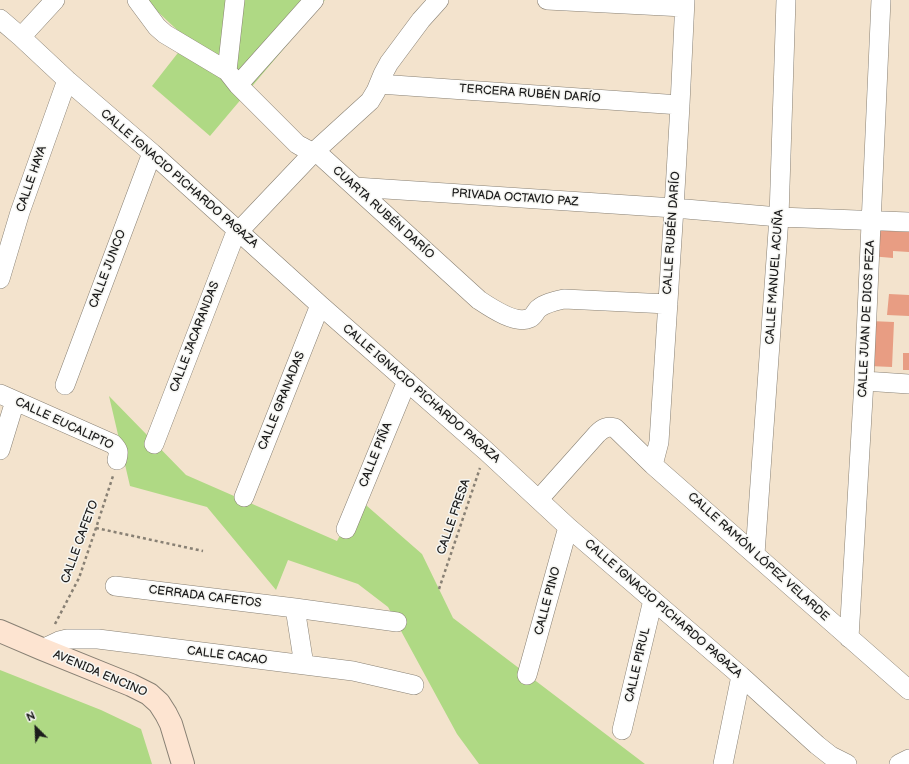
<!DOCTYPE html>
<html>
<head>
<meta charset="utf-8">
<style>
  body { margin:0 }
  #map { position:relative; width:909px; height:764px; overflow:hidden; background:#f3e3cd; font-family:"Balsamiq Sans",sans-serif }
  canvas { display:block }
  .north { position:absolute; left:16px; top:708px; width:40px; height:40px; -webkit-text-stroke:3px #f6f6f2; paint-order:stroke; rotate:336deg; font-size:11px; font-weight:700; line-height:16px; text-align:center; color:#1c1c1c }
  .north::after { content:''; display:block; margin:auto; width:14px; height:18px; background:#1c1c1c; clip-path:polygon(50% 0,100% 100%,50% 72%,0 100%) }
</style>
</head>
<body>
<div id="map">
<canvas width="909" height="764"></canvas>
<div class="north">N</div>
</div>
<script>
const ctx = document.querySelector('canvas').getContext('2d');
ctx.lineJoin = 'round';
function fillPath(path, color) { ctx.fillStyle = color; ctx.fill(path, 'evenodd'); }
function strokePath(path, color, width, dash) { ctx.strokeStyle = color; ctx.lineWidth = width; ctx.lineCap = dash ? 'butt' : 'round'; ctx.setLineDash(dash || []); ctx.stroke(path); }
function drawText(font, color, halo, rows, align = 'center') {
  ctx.font = font + ' "Balsamiq Sans",sans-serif'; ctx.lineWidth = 3; ctx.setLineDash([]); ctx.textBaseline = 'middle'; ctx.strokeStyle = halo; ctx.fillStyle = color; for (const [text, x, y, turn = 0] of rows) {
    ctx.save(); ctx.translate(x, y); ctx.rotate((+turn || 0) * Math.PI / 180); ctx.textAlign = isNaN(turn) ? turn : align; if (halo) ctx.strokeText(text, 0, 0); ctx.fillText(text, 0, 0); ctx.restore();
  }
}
const green = new Path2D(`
  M 145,0 L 325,0 L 210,136 L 152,86 L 188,40 Z
  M 109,396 L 186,475 L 337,541 L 359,499 L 422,554 L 453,618 L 645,764 L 479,764 L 457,734 L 388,607 L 358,584 L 288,560 L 276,590 L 207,507 L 130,486 Z
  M 0,670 L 101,710 L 141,729 L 152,764 L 0,764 Z`);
const building = new Path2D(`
  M 872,230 L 909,232 L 909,252 L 893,251 L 893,258 L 870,256 Z
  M 889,294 L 909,295 L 909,316 L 887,315 Z
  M 870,321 L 894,322 L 892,367 L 869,366 Z
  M 903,353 L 909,353 L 909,370 L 903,370 Z`);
const path = new Path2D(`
  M 96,528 L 203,551
  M 439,589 L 480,468
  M 55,624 L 79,578 L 96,528 L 113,476`);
const street = new Path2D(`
  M 137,0 L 157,27 L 165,34 L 227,71 L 238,85 L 297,144 C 305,149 314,152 322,157 L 479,300 C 491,308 516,325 530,318 C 534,316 535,312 538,309 C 545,303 555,301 564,299 L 668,304
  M 547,0 L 684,7
  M 0,19 L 21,37 L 67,80 L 152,153 L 320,305 L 486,451 L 568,527 L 741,676 L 817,745 L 831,756 L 847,764
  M 21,37 L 55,0
  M 227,71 L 235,0
  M 379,84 L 680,105
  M 238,85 L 314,0
  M 355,187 L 674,208 L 779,217 L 909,222
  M 0,279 L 20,212 L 67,80
  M 864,381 L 909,384
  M 65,385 L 152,153
  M 0,394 L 113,444 C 119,450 119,452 117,460
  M 154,444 L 234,237 L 239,231 L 314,152 L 370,101 L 376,91 L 383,74 L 389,63 L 421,20 L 439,0
  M 0,450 L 15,401
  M 653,465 L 659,442 L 674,208 L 680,105 L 685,0
  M 244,497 L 320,305
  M 539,499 L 597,434 C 603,428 607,426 615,428 L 653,465 L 909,690
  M 346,529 L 407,381
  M 755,554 L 779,217 L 786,0
  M 115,586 L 295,608 L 397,622
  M 295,608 L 304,665
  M 849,638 L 864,381 L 881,0
  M 42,649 L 59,641 L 67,639 L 98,639 L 353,671 L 414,685
  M 527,675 L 568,527
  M 622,730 L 653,600
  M 723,764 L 741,676
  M 899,764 L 909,759`);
const secondary = new Path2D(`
  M 0,631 L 42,649 L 131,685 L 149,694 L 159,703 L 166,714 L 171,724 L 183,764`);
const streetNames = [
  ["TERCERA RUBÉN DARÍO",530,94,4],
  ["CALLE HAYA",32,179,-71],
  ["CALLE IGNACIO PICHARDO PAGAZA",179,179,41],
  ["PRIVADA OCTAVIO PAZ",515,198,4],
  ["CUARTA RUBÉN DARÍO",383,213,42],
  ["CALLE RUBÉN DARÍO",672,233,-86],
  ["CALLE JUNCO",108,269,-69],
  ["CALLE MANUEL ACUÑA",775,277,-86],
  ["CALLE JUAN DE DIOS PEZA",867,319,-87],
  ["CALLE JACARANDAS",195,337,-69],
  ["CALLE IGNACIO PICHARDO PAGAZA",421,394,41],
  ["CALLE GRANADAS",282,401,-68],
  ["CALLE EUCALIPTO",64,424,25],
  ["CALLE PIÑA",376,455,-68],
  ["CALLE FRESA",454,517,-71],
  ["CALLE CAFETO",80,542,-70],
  ["CALLE RAMÓN LÓPEZ VELARDE",758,557,42],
  ["CERRADA CAFETOS",205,597,7],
  ["CALLE PINO",548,601,-75],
  ["CALLE IGNACIO PICHARDO PAGAZA",663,609,41],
  ["CALLE CACAO",227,656,7],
  ["CALLE PIRUL",638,665,-77],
  ["AVENIDA ENCINO",100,674,23]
];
fillPath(green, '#afd984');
fillPath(building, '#e89d83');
strokePath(street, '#888074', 20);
strokePath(secondary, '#888074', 24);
strokePath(path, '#888074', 2.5, [3, 3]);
strokePath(street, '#fff', 19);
strokePath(secondary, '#fde4d1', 22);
drawText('12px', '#1c1c1c', '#f6f6f2', streetNames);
</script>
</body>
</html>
